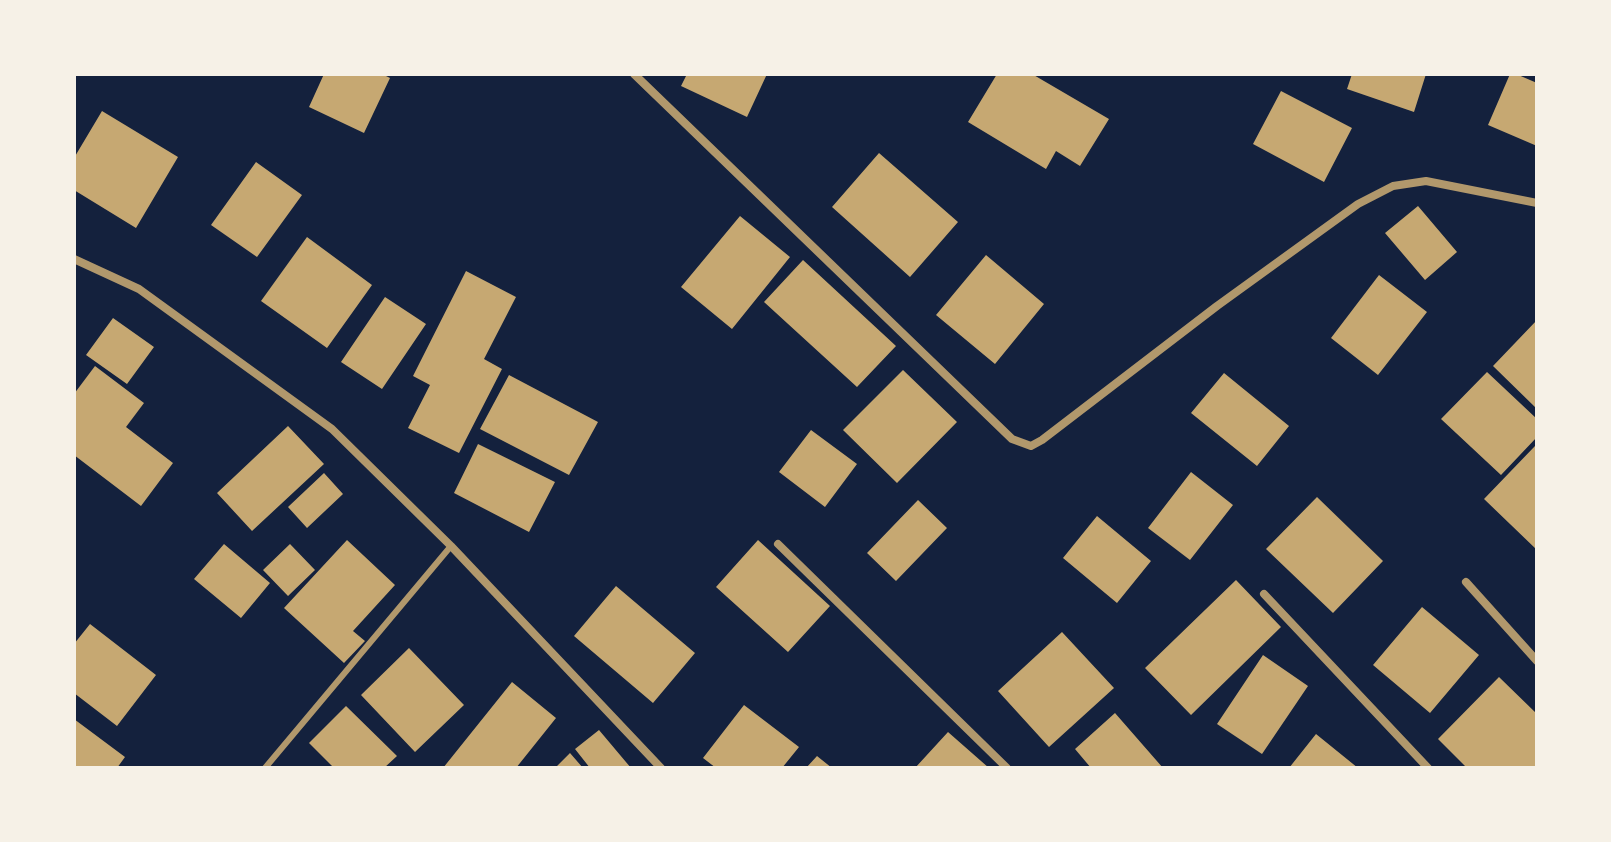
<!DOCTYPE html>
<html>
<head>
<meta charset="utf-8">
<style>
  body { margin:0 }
  #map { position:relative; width:1611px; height:842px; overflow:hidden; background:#14213d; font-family:Karla,sans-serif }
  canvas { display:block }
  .frame { position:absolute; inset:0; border:76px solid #f6f1e7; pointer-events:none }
</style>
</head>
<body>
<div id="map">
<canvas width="1611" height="842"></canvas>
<div class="frame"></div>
</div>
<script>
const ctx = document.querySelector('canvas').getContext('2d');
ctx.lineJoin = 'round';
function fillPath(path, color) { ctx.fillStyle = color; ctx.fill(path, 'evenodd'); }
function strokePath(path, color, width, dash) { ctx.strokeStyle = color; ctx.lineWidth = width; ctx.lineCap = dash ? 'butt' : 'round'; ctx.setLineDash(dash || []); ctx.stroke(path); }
const building = new Path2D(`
  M 324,74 L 382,74 L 390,78 L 364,133 L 309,107 Z
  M 687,74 L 767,74 L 747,117 L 681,86 Z
  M 997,74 L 1032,74 L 1109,119 L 1080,166 L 1056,151 L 1046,169 L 968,122 Z
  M 1352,74 L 1426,74 L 1414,112 L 1347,89 Z
  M 1510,74 L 1516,74 L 1537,83 L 1537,146 L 1488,125 Z
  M 1281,91 L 1352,128 L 1324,182 L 1253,144 Z
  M 102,111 L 178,157 L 136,228 L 74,190 L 74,158 Z
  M 879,153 L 958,222 L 910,277 L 832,207 Z
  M 256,162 L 302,195 L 257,257 L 211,225 Z
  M 1418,206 L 1457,252 L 1425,280 L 1385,233 Z
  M 740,216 L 790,257 L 732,329 L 681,287 Z
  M 307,237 L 372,285 L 327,348 L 261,301 Z
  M 986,255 L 1044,304 L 995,364 L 936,315 Z
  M 803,260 L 896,346 L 857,387 L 764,302 Z
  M 466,271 L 516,297 L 484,359 L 502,369 L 459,453 L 408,428 L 430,385 L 413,376 Z
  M 1379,275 L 1427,312 L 1378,375 L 1331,338 Z
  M 385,297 L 426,324 L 382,389 L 341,362 Z
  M 113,318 L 154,347 L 127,384 L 86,355 Z
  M 1537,320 L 1537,409 L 1493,366 Z
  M 95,366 L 144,403 L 126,427 L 173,463 L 141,506 L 74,455 L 74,394 Z
  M 903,370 L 957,422 L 897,483 L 843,430 Z
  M 1487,372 L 1537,419 L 1537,437 L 1501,475 L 1441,419 Z
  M 1224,373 L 1289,426 L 1257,466 L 1191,413 Z
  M 509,375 L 598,422 L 569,475 L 480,429 Z
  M 288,426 L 324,464 L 252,531 L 217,493 Z
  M 811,430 L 857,464 L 825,507 L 779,472 Z
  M 478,444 L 555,482 L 529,532 L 454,493 Z
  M 1535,446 L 1537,448 L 1537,550 L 1484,499 Z
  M 1191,472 L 1233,505 L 1190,560 L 1148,528 Z
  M 324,473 L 343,494 L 307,528 L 288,507 Z
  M 1317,497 L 1383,561 L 1333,613 L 1266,549 Z
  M 918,500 L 947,528 L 896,581 L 867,553 Z
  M 1097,516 L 1151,561 L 1117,603 L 1063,558 Z
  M 347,540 L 395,585 L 353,631 L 365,641 L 344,663 L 284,608 Z
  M 758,540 L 830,606 L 788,652 L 716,587 Z
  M 224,544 L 270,583 L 241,618 L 194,579 Z
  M 290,544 L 315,570 L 288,596 L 263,570 Z
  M 1236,580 L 1281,627 L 1191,715 L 1145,668 Z
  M 616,586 L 695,653 L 653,703 L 574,636 Z
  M 1422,607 L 1479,655 L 1430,713 L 1373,665 Z
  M 90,624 L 156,675 L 117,726 L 74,693 L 74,644 Z
  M 1062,632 L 1114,688 L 1049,747 L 998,691 Z
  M 409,648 L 464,705 L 415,752 L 361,695 Z
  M 1263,655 L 1308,686 L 1262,754 L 1217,724 Z
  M 1499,677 L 1537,714 L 1537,768 L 1467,768 L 1438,739 Z
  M 512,682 L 556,718 L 516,768 L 443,768 Z
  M 744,705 L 799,747 L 782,768 L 716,768 L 703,758 Z
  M 346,706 L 397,756 L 384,768 L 334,768 L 309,743 Z
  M 1115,713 L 1163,768 L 1091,768 L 1075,749 Z
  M 74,719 L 125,757 L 117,768 L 74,768 Z
  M 599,730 L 631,768 L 590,768 L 575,749 Z
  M 948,732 L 989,768 L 915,768 Z
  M 1316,734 L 1358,768 L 1289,768 Z
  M 570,753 L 583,768 L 555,768 Z
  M 817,756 L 832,768 L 806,768 Z`);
const service = new Path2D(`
  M 265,768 L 451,546`);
const minor = new Path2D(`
  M 634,74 L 1012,439 L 1031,446 L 1042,440 L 1217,306 L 1358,204 L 1393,186 L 1426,181 L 1537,203
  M 74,259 L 139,289 L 332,429 L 451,546 L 661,768
  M 778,544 L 1007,768
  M 1466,582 L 1537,661
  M 1264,594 L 1428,768`);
fillPath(building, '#c6a872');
strokePath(service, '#b1986c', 6);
strokePath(minor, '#b1986c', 8);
</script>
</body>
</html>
